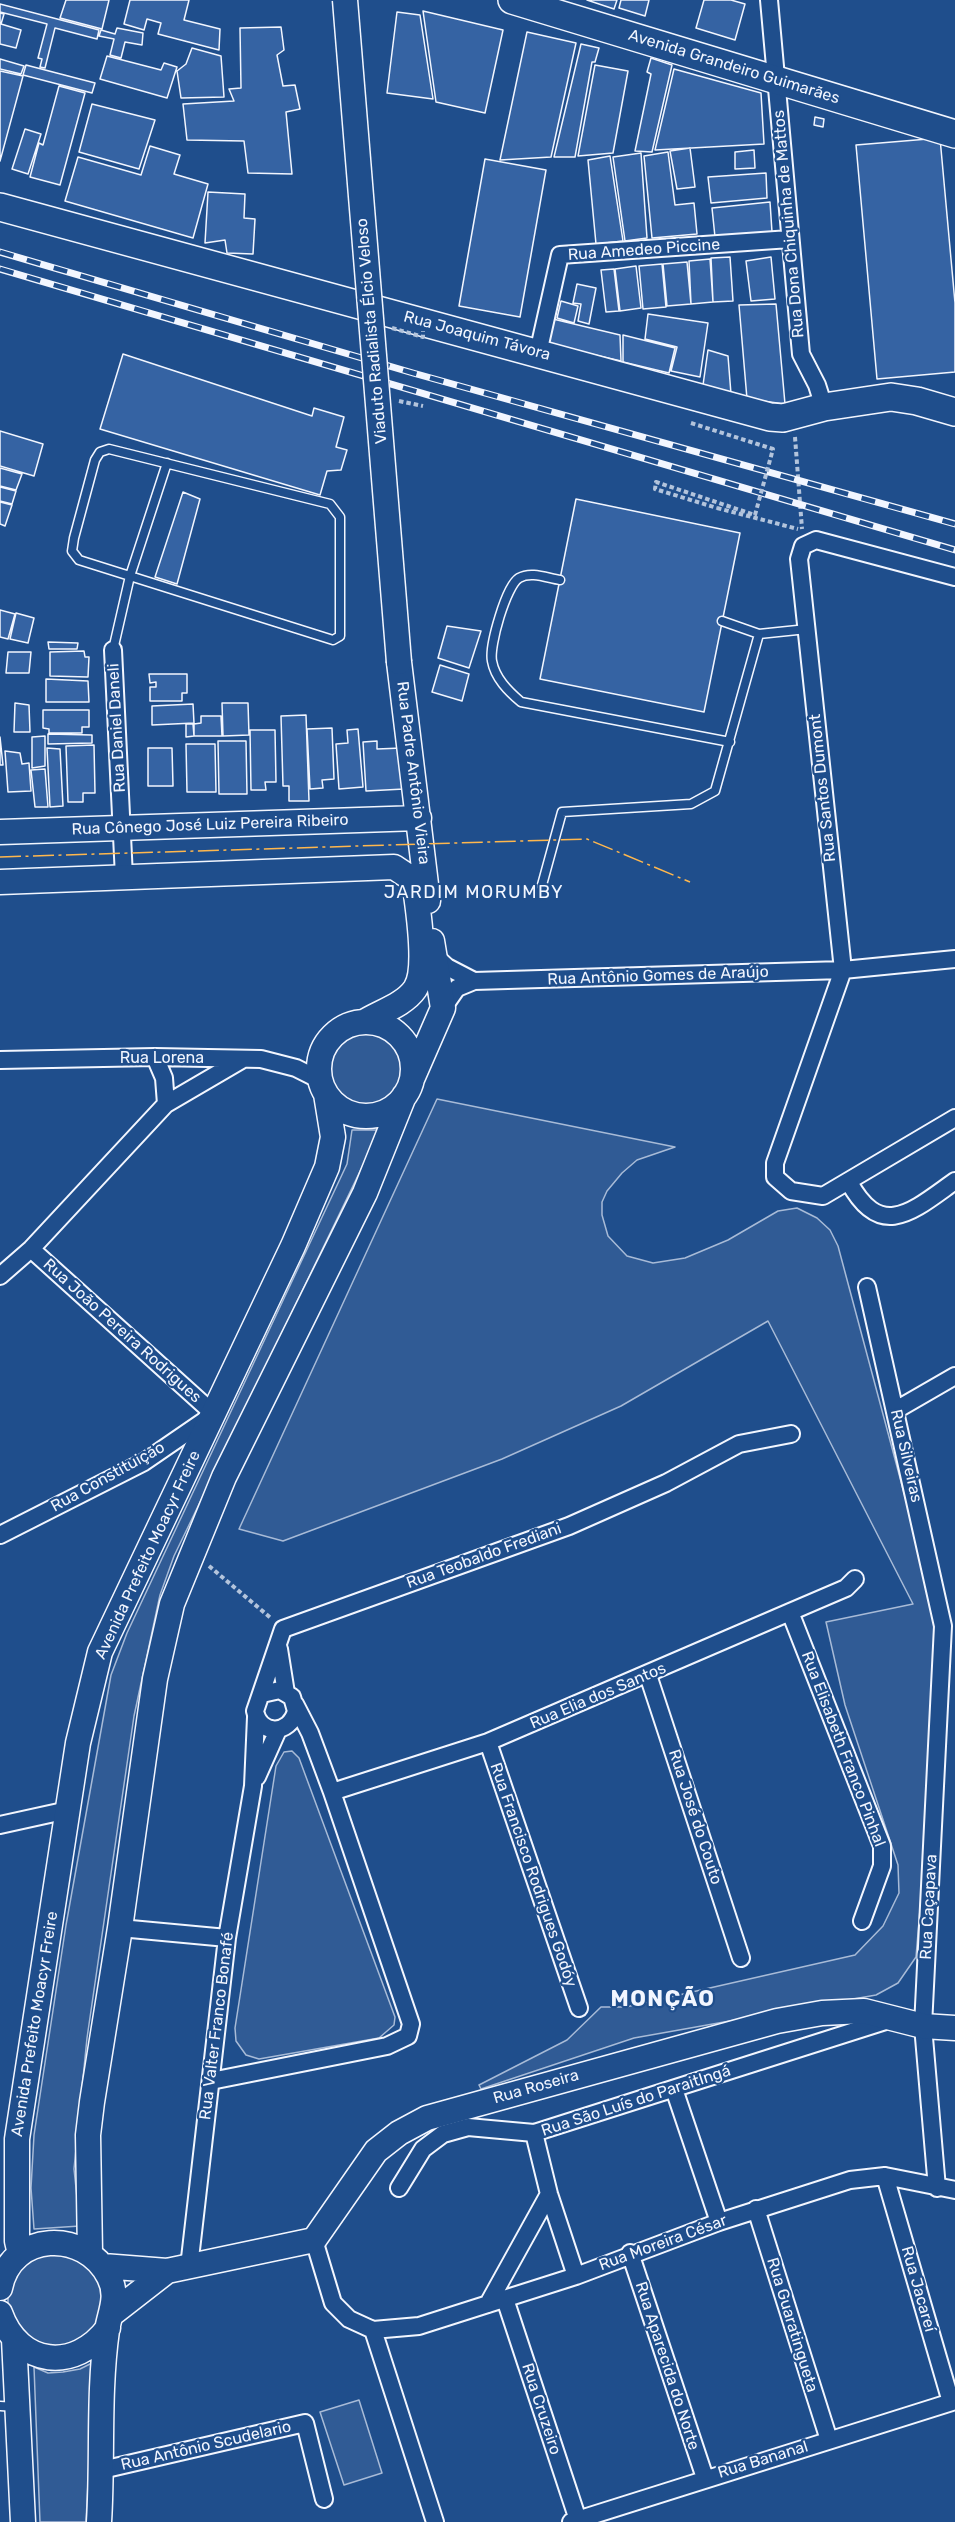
<!DOCTYPE html>
<html>
<head>
<meta charset="utf-8">
<style>
  body { margin:0 }
  canvas { display:block; background:#1f4e8c }
</style>
</head>
<body>
<canvas width="955" height="2522"></canvas>
<script>
const ctx = document.querySelector('canvas').getContext('2d');
ctx.lineJoin = 'round';
function fillPath(path, color) { ctx.fillStyle = color; ctx.fill(path, 'evenodd'); }
function strokePath(path, color, width, dash) { ctx.strokeStyle = color; ctx.lineWidth = width; ctx.lineCap = dash ? 'butt' : 'round'; ctx.setLineDash(dash || []); ctx.stroke(path); }
function drawText(font, color, halo, rows, align = 'center') {
  ctx.font = font + ' Rubik,sans-serif'; ctx.lineWidth = 4.5; ctx.setLineDash([]); ctx.textBaseline = 'middle'; ctx.strokeStyle = halo; ctx.fillStyle = color; for (const [text, x, y, turn = 0] of rows) {
    ctx.save(); ctx.translate(x, y); ctx.rotate((+turn || 0) * Math.PI / 180); ctx.textAlign = isNaN(turn) ? turn : align; if (halo) ctx.strokeText(text, 0, 0); ctx.fillText(text, 0, 0); ctx.restore();
  }
}
const built = new Path2D(`
  M325 1068a41 41 0 1 1 82 0a41 41 0 1 1-82 0Z
  M 437,1099 L 675,1147 L 637,1160 L 622,1173 L 607,1191 L 602,1202 L 602,1215 L 608,1236 L 627,1256 L 653,1263 L 685,1258 L 728,1240 L 778,1211 L 797,1208 L 817,1218 L 830,1230 L 838,1246 L 934,1605 L 939,1683 L 916,1957 L 898,1983 L 876,1995 L 634,2038 L 481,2089 L 479,2085 L 567,2040 L 601,2007 L 626,2007 L 855,1955 L 883,1926 L 899,1893 L 898,1865 L 845,1705 L 826,1622 L 913,1604 L 768,1321 L 621,1406 L 502,1459 L 283,1541 L 239,1529 Z
  M 352,1130 L 380,1130 L 174,1556 L 160,1595 L 134,1716 L 87,2038 L 74,2169 L 80,2226 L 34,2229 L 31,2188 L 34,2135 L 66,1925 L 111,1675 L 127,1633 L 347,1164 Z
  M 292,1751 L 299,1758 L 395,2017 L 394,2025 L 379,2038 L 259,2059 L 246,2055 L 236,2041 L 235,2028 L 276,1766 L 284,1752 Z
  M 37,2253 L 85,2259 L 103,2286 L 99,2319 L 89,2332 L 76,2342 L 61,2346 L 46,2345 L 32,2339 L 12,2317 L 8,2303 L 8,2288 L 14,2273 Z
  M 94,2362 L 86,2522 L 40,2522 L 34,2367 L 48,2373 L 63,2372 L 80,2369 Z
  M 359,2400 L 382,2473 L 344,2485 L 320,2412 Z`);
const building = new Path2D(`
  M 66,0 L 109,0 L 102,29 L 60,18 Z
  M 130,0 L 189,0 L 184,20 L 220,29 L 219,50 L 158,34 L 161,23 L 147,19 L 144,30 L 124,24 Z
  M 587,0 L 617,0 L 614,9 Z
  M 621,0 L 649,0 L 645,16 L 619,8 Z
  M 704,0 L 731,0 L 745,4 L 735,40 L 696,28 Z
  M 0,4 L 99,30 L 97,39 L 55,28 L 45,68 L 40,67 L 42,59 L 38,58 L 47,24 L 0,12 Z
  M 423,11 L 503,30 L 485,113 L 436,102 Z
  M 397,12 L 420,15 L 433,99 L 387,93 Z
  M 0,13 L 4,14 L 1,24 L 21,30 L 16,48 L 0,44 Z
  M 281,27 L 284,50 L 277,55 L 283,86 L 295,85 L 300,109 L 286,112 L 292,174 L 248,173 L 244,141 L 187,140 L 183,104 L 234,101 L 229,89 L 241,88 L 240,28 Z
  M 117,28 L 143,33 L 142,45 L 125,42 L 121,58 L 110,55 L 114,39 L 99,36 L 101,30 L 115,34 Z
  M 527,32 L 576,43 L 551,157 L 500,160 Z
  M 581,44 L 599,48 L 595,62 L 592,62 L 575,157 L 554,157 Z
  M 192,48 L 221,56 L 224,97 L 181,98 L 177,71 L 186,64 Z
  M 107,56 L 161,70 L 164,63 L 177,67 L 167,98 L 100,79 Z
  M 651,58 L 672,65 L 652,152 L 635,151 L 651,74 L 647,72 Z
  M 0,59 L 24,66 L 21,74 L 0,69 Z
  M 26,65 L 95,83 L 92,93 L 23,75 Z
  M 595,65 L 628,71 L 613,153 L 578,156 Z
  M 674,69 L 761,93 L 764,144 L 655,150 Z
  M 0,71 L 23,76 L 0,161 Z
  M 59,86 L 85,93 L 60,185 L 30,177 L 39,143 L 43,145 Z
  M 92,104 L 155,120 L 139,169 L 79,152 Z
  M 815,117 L 824,119 L 823,127 L 814,125 Z
  M 25,129 L 41,134 L 28,174 L 12,169 Z
  M 940,138 L 955,303 L 955,372 L 877,379 L 856,145 Z
  M 150,146 L 180,155 L 174,174 L 208,184 L 193,238 L 65,201 L 78,157 L 141,175 Z
  M 690,148 L 695,187 L 677,189 L 670,151 Z
  M 754,150 L 755,168 L 735,169 L 735,152 Z
  M 668,152 L 675,205 L 694,203 L 697,234 L 652,238 L 644,156 Z
  M 641,153 L 647,238 L 625,241 L 613,157 Z
  M 610,156 L 623,241 L 596,244 L 588,160 Z
  M 485,159 L 546,170 L 520,317 L 459,306 Z
  M 766,173 L 767,198 L 711,203 L 708,177 Z
  M 208,192 L 245,194 L 244,218 L 255,219 L 253,254 L 227,253 L 225,240 L 205,243 Z
  M 770,202 L 772,232 L 715,237 L 712,208 Z
  M 730,257 L 733,301 L 713,302 L 711,258 Z
  M 771,257 L 775,299 L 751,301 L 746,261 Z
  M 710,259 L 713,302 L 691,304 L 689,261 Z
  M 687,262 L 691,304 L 667,306 L 663,264 Z
  M 662,264 L 666,307 L 643,309 L 639,266 Z
  M 636,266 L 641,308 L 620,311 L 615,269 Z
  M 614,269 L 619,311 L 606,312 L 601,270 Z
  M 577,284 L 596,288 L 589,324 L 578,321 L 581,304 L 573,303 Z
  M 561,301 L 578,306 L 574,323 L 557,318 Z
  M 776,304 L 785,404 L 747,399 L 739,305 Z
  M 648,314 L 708,323 L 700,377 L 671,371 L 677,347 L 645,339 Z
  M 553,319 L 620,335 L 621,361 L 547,344 Z
  M 623,335 L 675,348 L 669,373 L 623,362 Z
  M 708,350 L 728,356 L 731,394 L 703,385 Z
  M 123,354 L 312,416 L 314,408 L 344,417 L 336,447 L 347,450 L 341,470 L 327,471 L 320,495 L 100,429 Z
  M 0,431 L 43,444 L 34,476 L 0,466 Z
  M 0,468 L 22,474 L 16,490 L 0,486 Z
  M 0,487 L 16,491 L 12,504 L 0,501 Z
  M 183,492 L 200,499 L 177,584 L 155,577 Z
  M 576,499 L 740,533 L 704,712 L 540,679 Z
  M 0,502 L 12,505 L 5,526 L 0,524 Z
  M 0,610 L 15,614 L 8,639 L 0,637 Z
  M 16,613 L 34,618 L 28,643 L 10,639 Z
  M 447,626 L 481,631 L 469,668 L 438,658 Z
  M 48,642 L 78,643 L 77,649 L 49,649 Z
  M 84,651 L 85,657 L 89,657 L 88,677 L 50,676 L 50,652 Z
  M 8,652 L 31,652 L 29,673 L 6,673 Z
  M 440,665 L 469,674 L 462,701 L 432,692 Z
  M 149,674 L 187,674 L 187,693 L 182,693 L 182,701 L 150,701 L 150,687 L 156,687 L 156,682 L 150,683 Z
  M 46,679 L 88,681 L 89,702 L 46,702 Z
  M 15,703 L 29,705 L 30,732 L 14,732 Z
  M 222,703 L 248,703 L 249,735 L 223,736 Z
  M 193,704 L 194,723 L 152,725 L 152,706 Z
  M 43,710 L 89,710 L 89,727 L 82,727 L 82,733 L 49,733 L 49,729 L 43,728 Z
  M 306,715 L 309,801 L 289,801 L 289,786 L 283,786 L 281,716 Z
  M 201,716 L 221,716 L 222,736 L 194,736 L 194,724 L 201,723 Z
  M 186,724 L 193,724 L 194,736 L 186,737 Z
  M 332,728 L 334,779 L 322,780 L 323,788 L 310,789 L 307,729 Z
  M 358,729 L 363,787 L 339,789 L 336,744 L 348,743 L 347,730 Z
  M 250,730 L 275,730 L 276,782 L 265,782 L 266,790 L 251,790 Z
  M 48,734 L 92,735 L 92,743 L 48,744 Z
  M 45,736 L 45,766 L 32,768 L 32,737 Z
  M 0,737 L 3,765 L 0,765 Z
  M 218,741 L 246,741 L 247,794 L 219,794 Z
  M 377,741 L 377,749 L 402,748 L 404,789 L 366,791 L 363,742 Z
  M 186,744 L 215,744 L 216,792 L 187,792 Z
  M 94,745 L 95,793 L 83,793 L 83,802 L 68,802 L 66,746 Z
  M 47,748 L 60,749 L 63,806 L 50,807 Z
  M 148,748 L 172,748 L 173,786 L 148,786 Z
  M 5,751 L 20,753 L 22,764 L 29,763 L 31,791 L 8,792 Z
  M 45,769 L 48,807 L 35,807 L 31,770 Z`);
const path = new Path2D(`
  M 399,401 L 423,406
  M 795,437 L 802,529
  M 717,508 L 798,529
  M 209,1566 L 272,1619`);
const lane = new Path2D(`
  M 109,449 L 330,504 L 340,517 L 340,636 L 333,640 L 79,560 L 72,551 L 74,538 L 95,460 L 100,452 Z
  M 560,580 C 547,578 531,571 519,578 C 506,586 489,646 492,661 C 495,678 508,691 521,702 L 730,742
  M 722,621 L 759,634
  M 113,650 L 130,576 L 167,463
  M 542,885 L 562,812 L 691,804 L 715,791 L 759,634 L 807,629
  M 0,2406 L 17,2407`);
const street = new Path2D(`
  M 769,0 L 801,354 L 817,385 L 824,407
  M 538,353 L 560,255 L 790,239
  M 955,577 L 816,540 L 803,546 L 799,559 L 843,970 L 775,1163 L 775,1177 L 791,1191 L 823,1196 L 955,1118
  M 113,650 L 124,877
  M 434,955 L 447,967 L 474,981
  M 443,1008 L 457,988 L 474,981 L 843,970 L 955,959
  M 155,1057 L 164,1078 L 166,1104
  M 0,1060 L 155,1057 L 261,1059 L 296,1068 L 320,1080
  M 849,1182 C 881,1242 914,1210 955,1181
  M 0,1276 L 31,1249 L 166,1104 L 243,1059
  M 867,1287 L 943,1626 L 923,2026 L 937,2188
  M 896,1410 L 955,1376
  M 0,1535 L 144,1462 L 214,1414 L 31,1249
  M 790,1612 L 882,1846 L 882,1866 L 862,1921
  M 279,1649 L 286,1693
  M 648,1675 L 741,1958
  M 262,1694 L 280,1690 L 292,1697 L 296,1711 C 290,1735 260,1736 255,1711 L 283,1629 L 569,1526 L 666,1483 L 739,1444 L 791,1434
  M 488,1742 L 579,2008
  M 257,1777 L 278,1730
  M 332,1792 L 488,1742 L 790,1612 L 846,1588 L 855,1579
  M 0,1825 L 68,1810
  M 120,1928 L 227,1938
  M 211,2081 L 387,2046 L 408,2036 L 411,2024 L 332,1792 L 310,1733 L 295,1704
  M 674,2089 L 719,2222
  M 534,2133 L 549,2194 L 576,2276
  M 885,2176 L 951,2402
  M 399,2188 L 423,2149 L 443,2134 L 468,2127 L 534,2133 L 892,2019
  M 756,2209 L 829,2440
  M 314,2240 L 333,2303 L 349,2319 L 373,2330
  M 630,2253 L 705,2478
  M 189,2267 L 227,1938 L 253,1786 L 256,1717
  M 505,2299 L 578,2520
  M 488,2304 L 549,2194
  M 373,2330 L 419,2326 L 576,2276 L 719,2222 L 850,2180 L 885,2176 L 955,2190
  M 373,2330 L 435,2522
  M 102,2470 L 305,2423 L 324,2499
  M 571,2522 L 955,2401`);
const secondary = new Path2D(`
  M 399,662 L 428,901
  M 0,832 L 419,818
  M 0,882 L 394,867 L 409,877 L 415,887 C 418,910 428,970 415,989 C 404,1005 380,1012 364,1022
  M319 1069a47 47 0 1 1 94 0a47 47 0 1 1-94 0Z
  M 412,1079 L 443,1008 L 432,941
  M 90,2253 L 88,2135 L 92,2102 L 120,1928 L 155,1679 L 172,1604 L 224,1477 L 365,1193 L 404,1096
  M 20,2254 L 17,2241 L 17,2139 L 78,1743 L 100,1652 L 293,1246 L 327,1167 L 333,1137 L 326,1094
  M 103,2266 L 167,2271 L 314,2240 L 376,2151 L 399,2133 L 427,2118 L 777,2021 L 822,2013 L 864,2011 L 923,2026 L 955,2028
  M 0,2288 C 11,2231 85,2229 109,2277 C 119,2296 110,2312 107,2330 C 98,2393 103,2458 99,2522
  M 0,2313 C 19,2367 75,2372 108,2328
  M 113,2313 L 167,2271
  M 14,2339 L 23,2522`);
const primary = new Path2D(`
  M 512,0 L 955,134
  M 0,207 L 770,417 L 783,418 L 824,407 L 891,397 L 917,401 L 955,412`);
const rail = new Path2D(`
  M 0,252 L 413,373 L 955,524
  M 0,269 L 955,550`);
const pathBridge = new Path2D(`
  M 392,328 L 423,337 L 423,331
  M 691,423 L 773,449 L 755,515 L 656,482 L 655,489 L 717,508`);
const secondaryBridge = new Path2D(`
  M 345,0 L 399,662`);
const power = new Path2D(`
  M 0,857 L 587,839 L 690,882`);
const streetNames = [
  ["Avenida Grandeiro Guimarães",734,67,17],
  ["Rua Dona Chiquinha de Mattos",789,224,-95],
  ["Rua Amedeo Piccine",644,250,-4],
  ["Viaduto Radialista Élcio Veloso",372,331,-95],
  ["Rua Joaquim Távora",477,336,15],
  ["Rua Daniel Daneli",117,728,-93],
  ["Rua Padre Antônio Vieira",413,773,83],
  ["Rua Santos Dumont",823,788,-96],
  ["Rua Cônego José Luiz Pereira Ribeiro",210,825,-2],
  ["Rua Antônio Gomes de Araújo",658,976,-2],
  ["Rua Lorena",162,1058],
  ["Rua João Pereira Rodrigues",122,1331,42],
  ["Rua Silveiras",906,1456,77],
  ["Rua Constituição",108,1477,-29],
  ["Avenida Prefeito Moacyr Freire",148,1555,-65],
  ["Rua Teobaldo Frediani",484,1556,-20],
  ["Rua Elia dos Santos",598,1696,-23],
  ["Rua Elisabeth Franco Pinhal",843,1749,69],
  ["Rua José do Couto",695,1817,72],
  ["Rua Francisco Rodrigues Godóy",533,1875,71],
  ["Rua Caçapava",929,1907,-87],
  ["Avenida Prefeito Moacyr Freire",35,2024,-81],
  ["Rua Valter Franco Bonafé",217,2026,-83],
  ["Rua Roseira",536,2087,-16],
  ["Rua São Luís do ParaitIngá",636,2101,-18],
  ["Rua Moreira César",663,2243,-20],
  ["Rua Jacareí",918,2289,74],
  ["Rua Guaratingueta",792,2325,73],
  ["Rua Aparecida do Norte",667,2366,72],
  ["Rua Cruzeiro",541,2409,72],
  ["Rua Antônio Scudelario",206,2446,-13],
  ["Rua Bananal",763,2460,-17]
];
const neighbourhoodNames = [
  ["JARDIM MORUMBY",474,893]
];
const districtNames = [
  ["MONÇÃO",663,2000]
];
fillPath(built, '#305b95');
strokePath(built, '#a8bbd7', 1.5);
fillPath(building, '#3563a3');
strokePath(building, '#f2f6ff', 1.5);
strokePath(lane, '#f2f6ff', 11);
strokePath(street, '#f2f6ff', 20);
strokePath(secondary, '#f2f6ff', 27);
strokePath(primary, '#f2f6ff', 30);
strokePath(path, '#b3c4dc', 4, [4.5, 3]);
strokePath(lane, '#1f4e8c', 8);
strokePath(street, '#1f4e8c', 16);
strokePath(secondary, '#1f4e8c', 24);
strokePath(primary, '#1f4e8c', 27);
strokePath(rail, '#f2f6ff', 7);
strokePath(rail, '#1f4e8c', 4.5, [14]);
strokePath(secondaryBridge, '#f2f6ff', 27, []);
strokePath(pathBridge, '#b3c4dc', 4, [4.5, 3]);
strokePath(secondaryBridge, '#1f4e8c', 24);
strokePath(power, '#ffb74d', 1.5, [21, 4.5, 3, 4.5]);
drawText('16px', '#f2f6ff', '#1f4e8c', streetNames);
ctx.letterSpacing = '1.5px';
drawText('18px', '#f2f6ff', '#1f4e8c', neighbourhoodNames);
ctx.letterSpacing = '0px';
ctx.letterSpacing = '1.5px';
drawText('bold 22px', '#f2f6ff', '#1f4e8c', districtNames);
ctx.letterSpacing = '0px';
</script>
</body>
</html>
